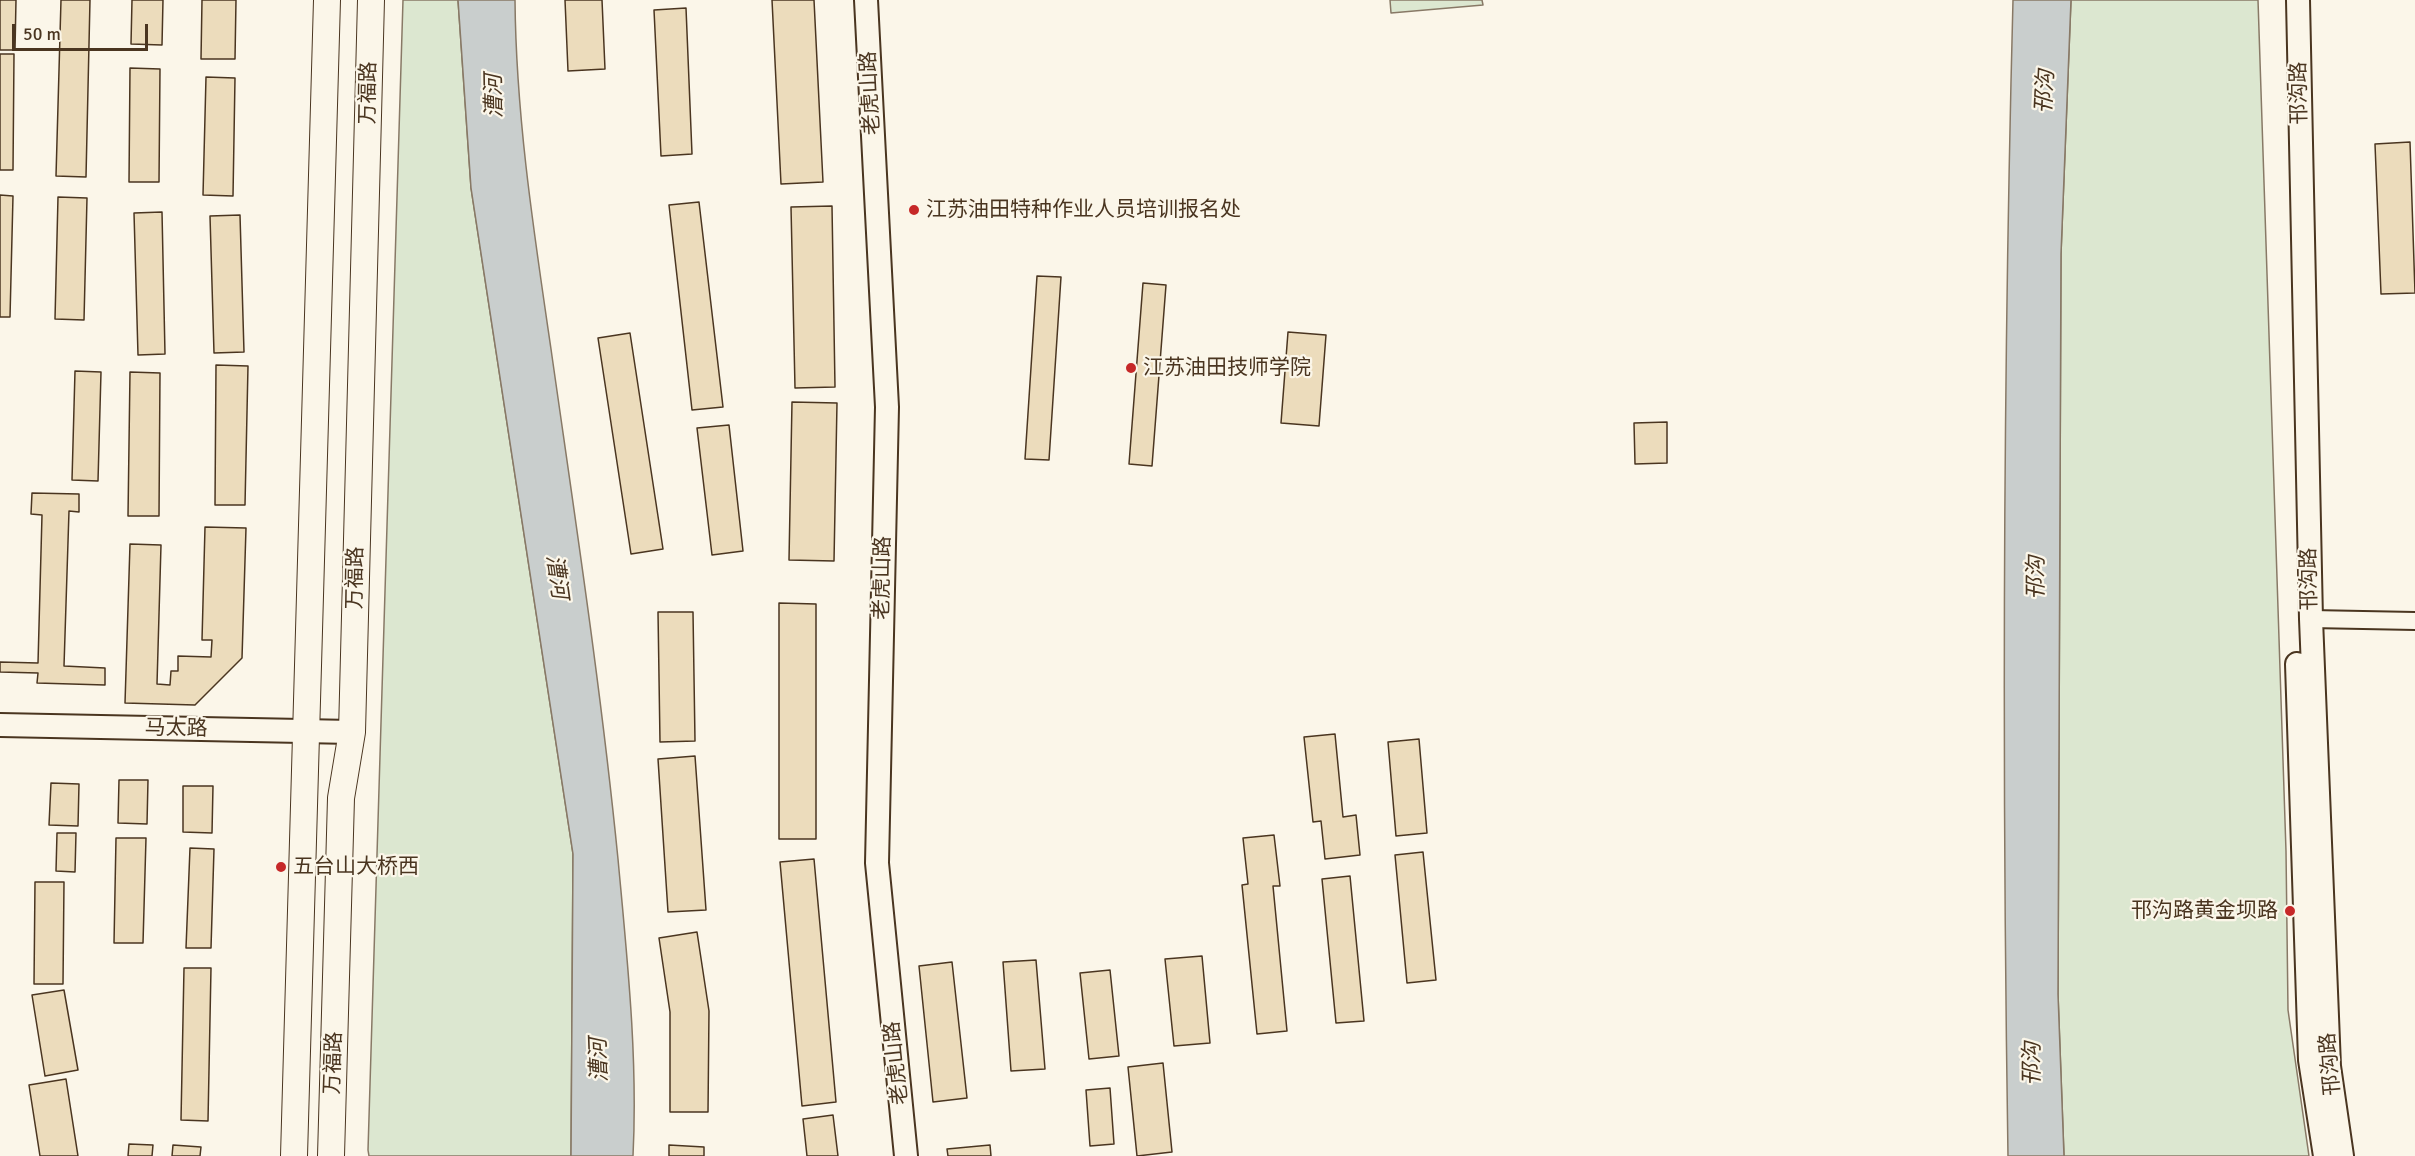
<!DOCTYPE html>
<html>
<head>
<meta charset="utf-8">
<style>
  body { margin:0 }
  #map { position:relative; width:2415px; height:1156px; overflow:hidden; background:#fbf6e9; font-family:Signika,sans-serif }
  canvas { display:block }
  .scale { position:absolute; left:12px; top:24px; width:136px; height:27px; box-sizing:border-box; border:3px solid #4a3520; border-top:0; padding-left:8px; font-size:18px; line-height:21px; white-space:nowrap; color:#4a3520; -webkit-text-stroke:4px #fbf6e9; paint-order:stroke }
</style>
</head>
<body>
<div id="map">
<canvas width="2415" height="1156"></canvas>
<div class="scale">50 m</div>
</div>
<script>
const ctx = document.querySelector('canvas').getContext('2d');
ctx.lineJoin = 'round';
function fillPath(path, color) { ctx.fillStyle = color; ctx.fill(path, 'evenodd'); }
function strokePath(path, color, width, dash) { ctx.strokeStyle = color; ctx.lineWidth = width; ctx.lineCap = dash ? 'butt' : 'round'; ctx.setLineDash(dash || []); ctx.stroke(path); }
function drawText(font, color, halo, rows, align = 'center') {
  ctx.font = font + ' Signika,"Noto Sans SC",sans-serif'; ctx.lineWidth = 4.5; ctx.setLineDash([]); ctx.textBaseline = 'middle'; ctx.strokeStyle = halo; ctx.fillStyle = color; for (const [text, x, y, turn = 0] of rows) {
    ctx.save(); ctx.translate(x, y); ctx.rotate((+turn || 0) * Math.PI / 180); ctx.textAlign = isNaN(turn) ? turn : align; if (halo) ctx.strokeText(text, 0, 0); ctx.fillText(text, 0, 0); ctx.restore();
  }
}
const green = new Path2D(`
  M 403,0 L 458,0 L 471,188 L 573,854 L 571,1156 L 369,1156 L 368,1150 Z
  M 1390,0 L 1482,0 L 1483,5 L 1391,13 Z
  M 2071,0 L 2258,0 L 2286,851 L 2288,1010 L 2309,1156 L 2064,1156 L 2058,994 L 2061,254 Z`);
const water = new Path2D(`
  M 458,0 L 515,0 C 516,117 534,233 551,349 C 575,518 601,688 618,859 C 627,957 638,1057 633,1156 L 571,1156 L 573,854 L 471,188 Z
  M 2013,0 L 2071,0 L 2061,254 L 2058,994 L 2064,1156 L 2008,1156 C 2002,771 2003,385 2013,0 Z`);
const building = new Path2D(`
  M 0,0 L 16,0 L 15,50 L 0,50 Z
  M 61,0 L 90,0 L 86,177 L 56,176 Z
  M 132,0 L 163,0 L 162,45 L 131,44 Z
  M 202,0 L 236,0 L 235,59 L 201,59 Z
  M 565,0 L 602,0 L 605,69 L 568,71 Z
  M 772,0 L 814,0 L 823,182 L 781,184 Z
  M 686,8 L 692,154 L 661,156 L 654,10 Z
  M 0,54 L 14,54 L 13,170 L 0,170 Z
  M 130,68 L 160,69 L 159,182 L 129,182 Z
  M 206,77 L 235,78 L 233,196 L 203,195 Z
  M 2410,142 L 2415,293 L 2381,294 L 2375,144 Z
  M 0,195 L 13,196 L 10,317 L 0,317 Z
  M 58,197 L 87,198 L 84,320 L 55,319 Z
  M 699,202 L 723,407 L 692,410 L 669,205 Z
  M 832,206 L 835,387 L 795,388 L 791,207 Z
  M 162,212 L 165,354 L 138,355 L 134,213 Z
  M 240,215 L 244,352 L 214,353 L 210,216 Z
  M 1037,276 L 1061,277 L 1049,460 L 1025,459 Z
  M 1143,283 L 1166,285 L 1152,466 L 1129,464 Z
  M 1288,332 L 1326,335 L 1319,426 L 1281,423 Z
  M 630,333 L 663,549 L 631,554 L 598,338 Z
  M 216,365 L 248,366 L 245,505 L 215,505 Z
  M 75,371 L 101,372 L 98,481 L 72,480 Z
  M 130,372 L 160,373 L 159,516 L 128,516 Z
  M 792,402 L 837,403 L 834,561 L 789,560 Z
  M 1667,422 L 1667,463 L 1635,464 L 1634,423 Z
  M 729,425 L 743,551 L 712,555 L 697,428 Z
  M 32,493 L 79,494 L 79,512 L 69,511 L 64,666 L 105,668 L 105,685 L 37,683 L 38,673 L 0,672 L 0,662 L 38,663 L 42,515 L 31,514 Z
  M 205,527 L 246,528 L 242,658 L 195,705 L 125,703 L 130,544 L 161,545 L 157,684 L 170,685 L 171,671 L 178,671 L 178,656 L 211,657 L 212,640 L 202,640 Z
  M 779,603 L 816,604 L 816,839 L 779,839 Z
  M 658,612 L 693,612 L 695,741 L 660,742 Z
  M 1335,734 L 1343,817 L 1356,815 L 1360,855 L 1325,859 L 1321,821 L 1313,822 L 1304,737 Z
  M 1419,739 L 1427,833 L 1396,836 L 1388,742 Z
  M 695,756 L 706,910 L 668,912 L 658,759 Z
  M 119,780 L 148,780 L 147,824 L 118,823 Z
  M 51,783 L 79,784 L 78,826 L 49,825 Z
  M 183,786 L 213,786 L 212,833 L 183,832 Z
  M 57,833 L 76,833 L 75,872 L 56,871 Z
  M 1274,835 L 1280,886 L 1273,886 L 1287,1031 L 1257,1034 L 1242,885 L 1248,884 L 1243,838 Z
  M 116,838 L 146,838 L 143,943 L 114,943 Z
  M 190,848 L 214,849 L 211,948 L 186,948 Z
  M 1423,852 L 1436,980 L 1407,983 L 1395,855 Z
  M 814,859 L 836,1102 L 802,1106 L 780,862 Z
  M 1350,876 L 1364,1021 L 1336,1023 L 1322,879 Z
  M 35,882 L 64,882 L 63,984 L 34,984 Z
  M 697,932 L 709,1011 L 708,1112 L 670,1112 L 670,1012 L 659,938 Z
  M 1202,956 L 1210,1043 L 1174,1046 L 1165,959 Z
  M 1036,960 L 1045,1069 L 1011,1071 L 1003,962 Z
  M 952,962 L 967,1098 L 933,1102 L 919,966 Z
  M 184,968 L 211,968 L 208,1121 L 181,1120 Z
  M 1110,970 L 1119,1056 L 1089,1059 L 1080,973 Z
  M 64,990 L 78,1070 L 45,1076 L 32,995 Z
  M 1163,1063 L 1172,1152 L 1137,1156 L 1128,1067 Z
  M 66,1079 L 78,1156 L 40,1156 L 29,1085 Z
  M 1110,1088 L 1114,1144 L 1090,1146 L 1086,1090 Z
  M 833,1115 L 838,1156 L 807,1156 L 803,1119 Z
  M 129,1144 L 153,1145 L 152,1156 L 128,1156 Z
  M 173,1145 L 201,1147 L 200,1156 L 172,1156 Z
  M 669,1145 L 704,1147 L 704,1156 L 669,1156 Z
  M 990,1145 L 991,1156 L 948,1156 L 947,1149 Z`);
const street = new Path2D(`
  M 2311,619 L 2415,621`);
const secondary = new Path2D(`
  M 866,0 L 887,407 L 877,863 L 906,1156
  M 2298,0 L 2311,619 L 2329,1066 L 2342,1156
  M 2297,664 L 2310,1060 L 2325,1156
  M 0,725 L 352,732`);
const primary = new Path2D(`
  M 294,1156 L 327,0
  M 331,1156 L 341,798 L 352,732 L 371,0`);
const markers = [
  [914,210,6,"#c62828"],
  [1131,368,6,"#c62828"],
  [281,867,6,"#c62828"],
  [2290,911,6,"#c62828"]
];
const streetNames = [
  ["万福路",369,93,-89],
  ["老虎山路",871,93,-93],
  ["邗沟路",2300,93,-91],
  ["万福路",356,578,-89],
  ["老虎山路",883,578,-89],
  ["邗沟路",2310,579,-91],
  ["马太路",176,729,1],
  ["万福路",334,1063,-88],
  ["老虎山路",897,1063,-96],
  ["邗沟路",2331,1064,-95]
];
const poiNames = [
  ["江苏油田特种作业人员培训报名处",926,210],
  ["江苏油田技师学院",1143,368],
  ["五台山大桥西",293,867],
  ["邗沟路黄金坝路",2278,911,"right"]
];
const waterNames = [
  ["邗沟",2046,92,-87],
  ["漕河",495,96,-91],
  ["漕河",556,577,82],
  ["邗沟",2037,578,-90],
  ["漕河",600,1060,-92],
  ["邗沟",2033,1064,-90]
];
fillPath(green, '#dce7d0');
strokePath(green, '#887966', 1.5);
fillPath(water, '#c9cecd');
strokePath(water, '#887966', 1.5);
fillPath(building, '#ecdcbc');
strokePath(building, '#4a3520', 1.5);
strokePath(street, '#4a3520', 20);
strokePath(secondary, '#4a3520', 26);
strokePath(primary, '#4a3520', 28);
strokePath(street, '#fbf6e9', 16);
strokePath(secondary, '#fbf6e9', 22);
strokePath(primary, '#fbf6e9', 26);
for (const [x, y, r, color] of markers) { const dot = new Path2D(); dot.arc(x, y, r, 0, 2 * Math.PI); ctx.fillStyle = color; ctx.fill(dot); strokePath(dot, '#fbf6e9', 2); }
drawText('21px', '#4a3520', '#fbf6e9', streetNames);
drawText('21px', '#4a3520', '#fbf6e9', poiNames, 'left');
drawText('italic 22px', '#4a3520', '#fbf6e9', waterNames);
</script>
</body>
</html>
